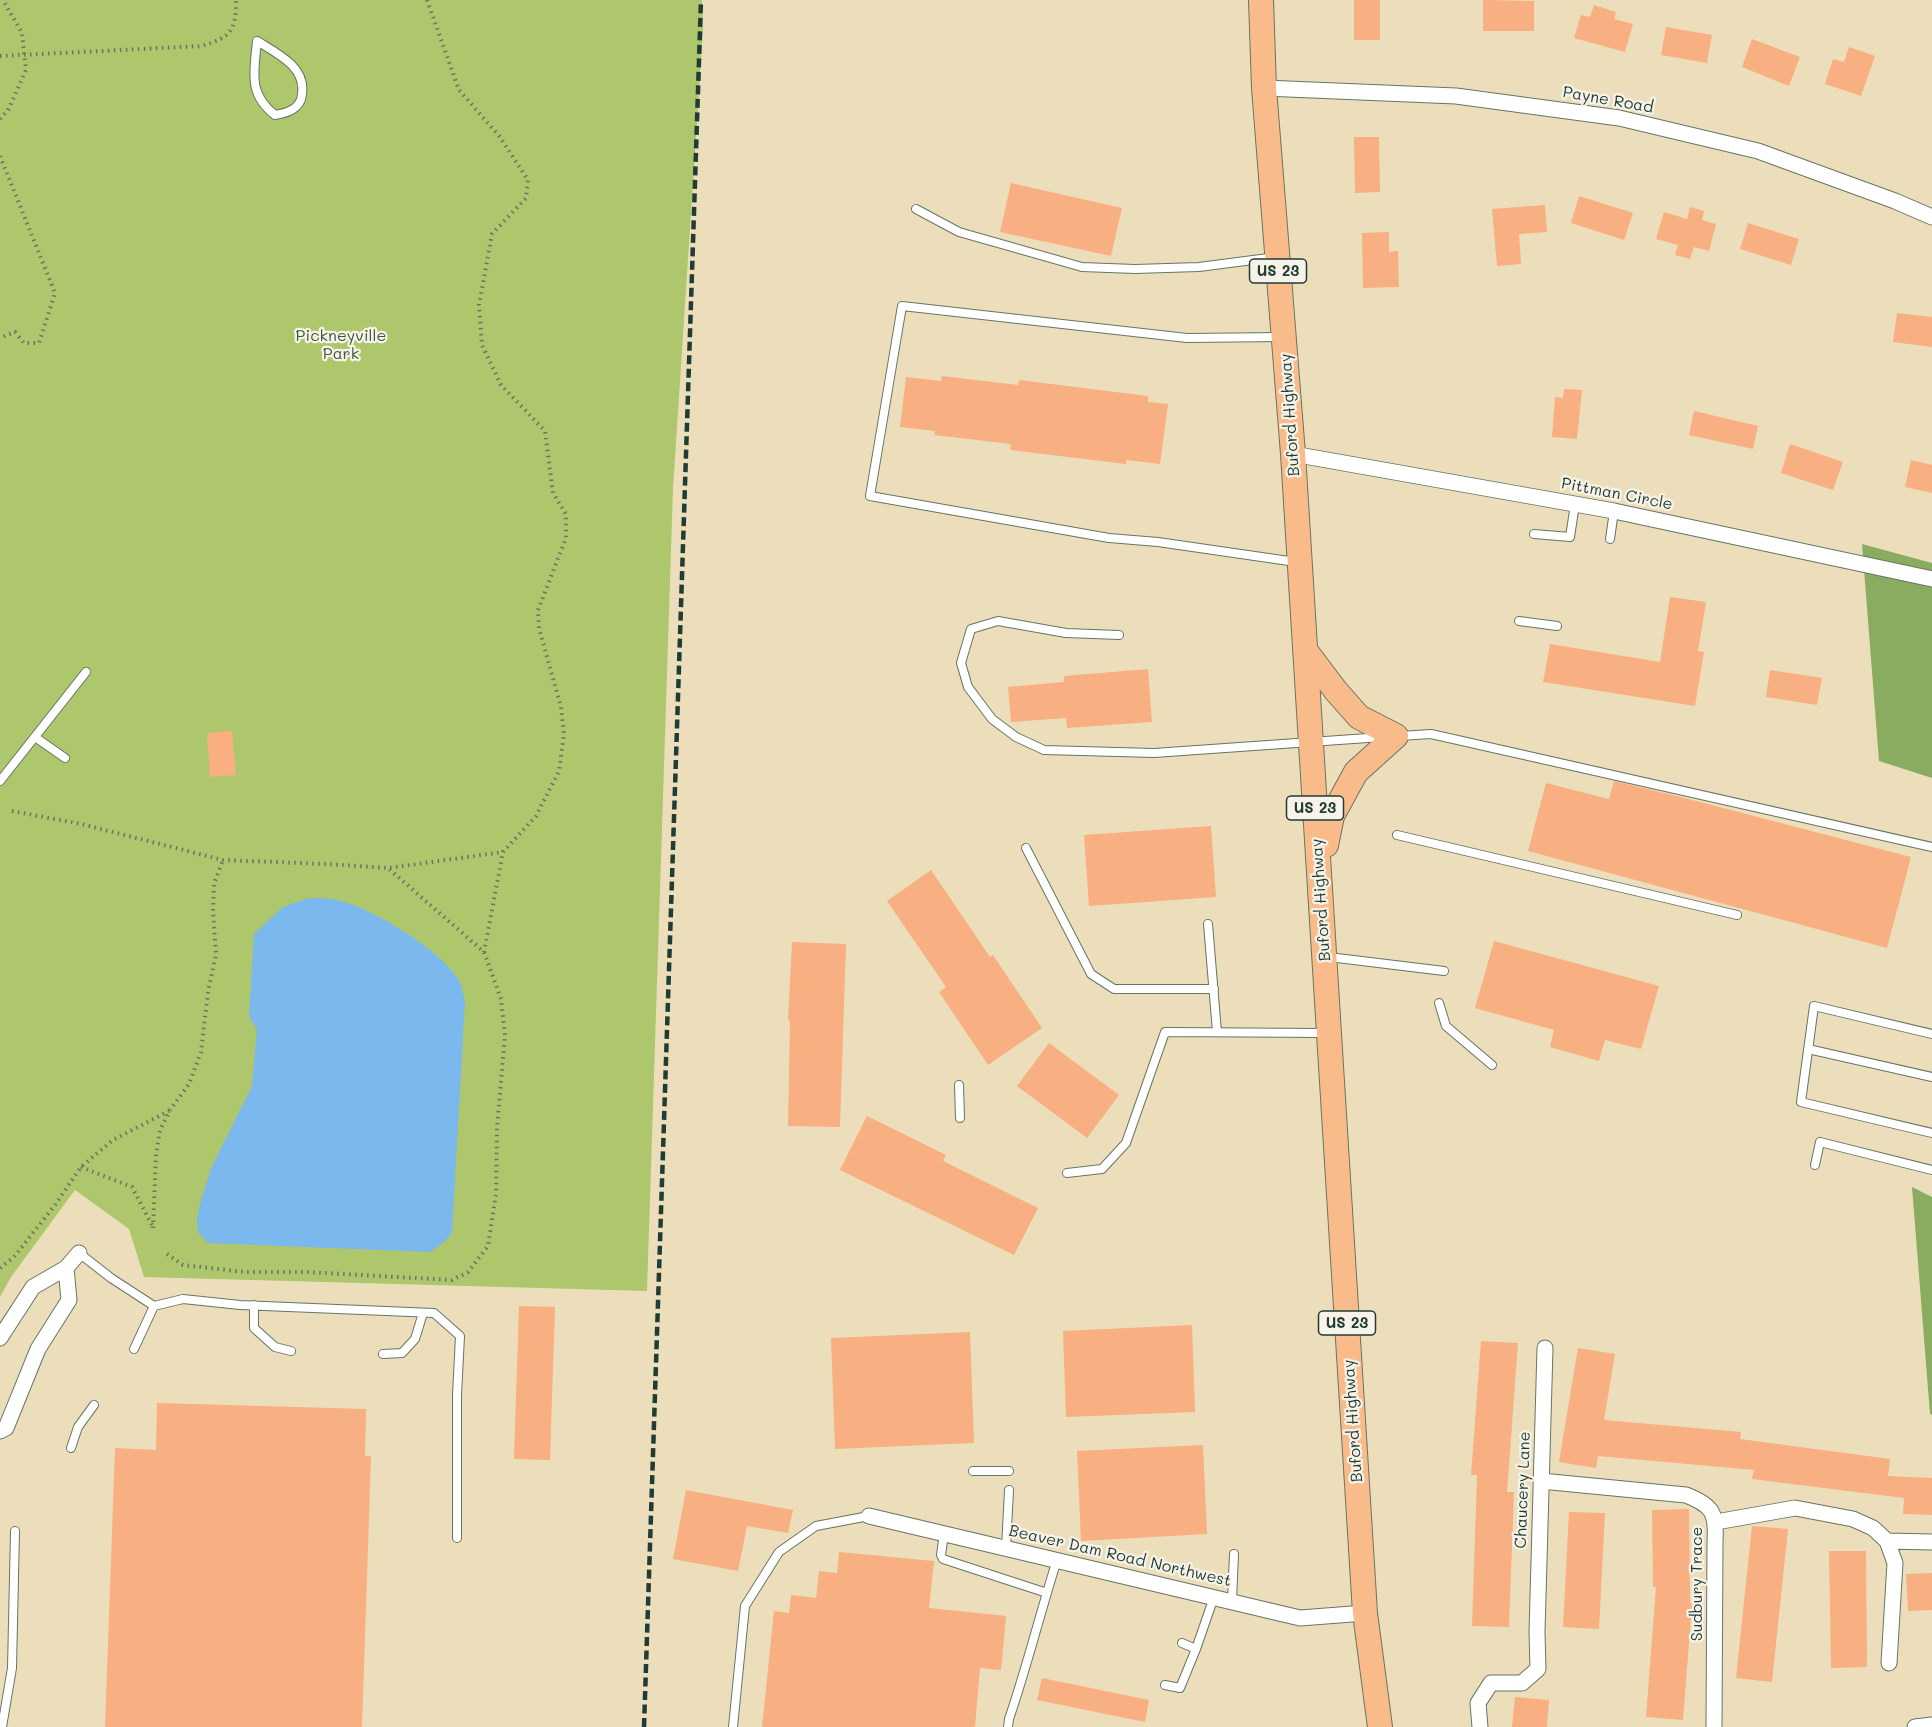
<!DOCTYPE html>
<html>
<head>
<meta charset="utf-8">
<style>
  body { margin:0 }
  canvas { display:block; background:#ecdeba }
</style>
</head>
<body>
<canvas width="1932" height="1727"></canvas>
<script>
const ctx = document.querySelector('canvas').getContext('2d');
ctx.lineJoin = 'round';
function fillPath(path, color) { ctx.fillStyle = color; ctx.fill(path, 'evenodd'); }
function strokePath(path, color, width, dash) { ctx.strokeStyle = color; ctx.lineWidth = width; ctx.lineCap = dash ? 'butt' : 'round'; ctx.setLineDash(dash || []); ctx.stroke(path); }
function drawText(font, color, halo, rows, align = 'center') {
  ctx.font = font + ' Mali,sans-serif'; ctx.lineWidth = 4.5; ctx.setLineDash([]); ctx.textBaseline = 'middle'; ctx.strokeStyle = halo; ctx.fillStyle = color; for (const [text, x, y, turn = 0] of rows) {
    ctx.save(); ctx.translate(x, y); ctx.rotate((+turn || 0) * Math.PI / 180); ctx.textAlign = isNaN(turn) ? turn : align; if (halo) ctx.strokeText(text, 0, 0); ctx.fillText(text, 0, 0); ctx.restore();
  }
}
const green = new Path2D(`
  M 0,0 L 702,0 L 703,30 L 673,488 L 647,1291 L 144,1277 L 129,1229 L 75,1190 L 11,1277 L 0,1297 Z`);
const forest = new Path2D(`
  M 1862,544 L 1932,563 L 1932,778 L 1879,761 Z
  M 1912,1187 L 1932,1197 L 1932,1415 L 1930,1414 Z`);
const water = new Path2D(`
  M 309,898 C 318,898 328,898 336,900 C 368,905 442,951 458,979 C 462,985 463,994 465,1001 L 452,1233 L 443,1243 L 430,1252 L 208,1243 L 198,1232 L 197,1217 L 202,1197 L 212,1166 L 252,1086 L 257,1029 L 249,1017 L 254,934 L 283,907 Z`);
const building = new Path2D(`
  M 1354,0 L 1380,0 L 1380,40 L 1354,40 Z
  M 1483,0 L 1534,1 L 1534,31 L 1483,31 Z
  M 1594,5 L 1616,12 L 1614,19 L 1633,24 L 1625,52 L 1574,38 L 1581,15 L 1590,17 Z
  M 1666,27 L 1712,35 L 1707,63 L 1661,55 Z
  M 1752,39 L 1800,57 L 1789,86 L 1742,67 Z
  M 1849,47 L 1875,56 L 1861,96 L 1825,84 L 1833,59 L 1844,62 Z
  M 1354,137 L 1379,137 L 1380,192 L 1355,193 Z
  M 1011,183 L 1122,208 L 1111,256 L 1000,232 Z
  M 1579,196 L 1633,213 L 1624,240 L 1571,223 Z
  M 1545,205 L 1547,232 L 1519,234 L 1521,264 L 1497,266 L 1492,209 Z
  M 1690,207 L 1704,211 L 1702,220 L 1716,224 L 1709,251 L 1694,247 L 1690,259 L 1675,255 L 1678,245 L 1656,239 L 1664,212 L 1687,219 Z
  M 1748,223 L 1799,239 L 1791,265 L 1740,249 Z
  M 1389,232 L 1389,252 L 1398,251 L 1399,287 L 1363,288 L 1362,233 Z
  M 1897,313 L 1932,317 L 1932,347 L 1893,342 Z
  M 942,376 L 1018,385 L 1019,380 L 1148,396 L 1148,402 L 1168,404 L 1160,464 L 1126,460 L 1126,464 L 1010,450 L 1011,444 L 934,435 L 935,431 L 900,427 L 906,377 L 941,381 Z
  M 1564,389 L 1582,390 L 1577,439 L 1552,437 L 1555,397 L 1563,398 Z
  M 1694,411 L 1758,426 L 1753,449 L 1689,435 Z
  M 1790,444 L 1843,462 L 1833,490 L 1781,473 Z
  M 1911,460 L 1932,465 L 1932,493 L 1905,487 Z
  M 1670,597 L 1706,602 L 1698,651 L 1704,652 L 1695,706 L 1543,682 L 1550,644 L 1660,662 Z
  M 1148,669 L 1152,722 L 1067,728 L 1066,718 L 1011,722 L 1008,687 L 1064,682 L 1064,676 Z
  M 1770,670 L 1822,678 L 1817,705 L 1766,697 Z
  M 232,731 L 236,775 L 210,777 L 207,733 Z
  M 1614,781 L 1677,796 L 1911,857 L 1887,948 L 1528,851 L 1546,783 L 1609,799 Z
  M 1211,826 L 1216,897 L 1089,906 L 1084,835 Z
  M 931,870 L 990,957 L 993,955 L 1042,1028 L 988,1065 L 939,992 L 946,987 L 887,901 Z
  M 1494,941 L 1659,986 L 1641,1049 L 1605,1040 L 1599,1061 L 1550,1047 L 1554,1030 L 1475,1008 Z
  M 792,942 L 846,944 L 840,1127 L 788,1126 L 790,1021 L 788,1020 Z
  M 1049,1043 L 1119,1095 L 1087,1138 L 1017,1086 Z
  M 867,1116 L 946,1155 L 943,1161 L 1038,1208 L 1014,1255 L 840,1170 Z
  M 519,1306 L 555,1307 L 550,1460 L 514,1459 Z
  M 1192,1325 L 1195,1412 L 1066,1417 L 1063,1331 Z
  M 970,1332 L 974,1443 L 835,1449 L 831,1338 Z
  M 1481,1341 L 1518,1343 L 1507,1492 L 1514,1492 L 1509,1627 L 1472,1626 L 1477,1475 L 1471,1475 Z
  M 1578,1348 L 1615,1354 L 1604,1420 L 1741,1432 L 1740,1439 L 1890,1459 L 1888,1476 L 1932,1478 L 1932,1515 L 1903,1514 L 1904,1498 L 1752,1479 L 1754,1470 L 1598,1456 L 1596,1468 L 1559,1462 Z
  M 157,1403 L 366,1409 L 365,1456 L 371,1456 L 362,1727 L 105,1727 L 115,1448 L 156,1450 Z
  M 1203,1445 L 1207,1534 L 1081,1541 L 1077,1451 Z
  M 686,1490 L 793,1510 L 788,1533 L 747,1526 L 738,1571 L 673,1559 Z
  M 1689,1509 L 1690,1603 L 1692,1604 L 1683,1720 L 1646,1717 L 1656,1587 L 1653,1587 L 1652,1510 Z
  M 1569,1512 L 1605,1513 L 1599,1629 L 1563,1627 Z
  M 1752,1526 L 1788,1529 L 1772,1682 L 1736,1678 Z
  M 1829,1551 L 1866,1551 L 1867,1667 L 1831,1668 Z
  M 839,1552 L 934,1561 L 929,1608 L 1006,1616 L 1001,1670 L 980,1668 L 975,1727 L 762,1727 L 774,1611 L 789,1613 L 791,1595 L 816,1598 L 819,1571 L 837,1573 Z
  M 1932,1573 L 1932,1610 L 1908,1611 L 1906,1574 Z
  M 1042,1678 L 1149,1700 L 1145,1722 L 1037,1700 Z
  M 1515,1697 L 1549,1700 L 1547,1727 L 1512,1727 Z`);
const path = new Path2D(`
  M 427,0 L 459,90 L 500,137 L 528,180 L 526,198 L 492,234 L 479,305 L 482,345 L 501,385 L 545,431 L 553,493 L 566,514 L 566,538 L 538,610 L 539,628 L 561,707 L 564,734 L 559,771 L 536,816 L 503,852 L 484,952
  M 0,56 L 202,46 C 231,37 236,31 236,0
  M 0,119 L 8,110 L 26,70 L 22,33 L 3,0
  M 0,156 L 55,293 L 39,343 L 24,343 L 15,332 L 0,338
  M 12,811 L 81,824 L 223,860 L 328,864 L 388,868 L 503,852
  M 81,1167 L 132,1187 L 153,1227
  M 153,1228 L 156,1155 L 160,1130 L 170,1110 L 189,1084 L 201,1052 L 208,992 L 216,954 L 213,911 L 214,884 L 223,860
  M 167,1254 L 183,1265 L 245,1272 L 307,1272 L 452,1280 L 468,1272 L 488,1246 L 496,1194 L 497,1128 L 505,1035 L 501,999 L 484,952 L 388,868
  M 0,1268 L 14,1257 L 55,1205 L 81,1167 L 113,1140 L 169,1111`);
const service = new Path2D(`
  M 257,41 C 278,54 306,67 302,94 C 301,109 287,113 275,115 C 248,94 254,73 257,41 Z
  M 916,209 L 959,232 L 1082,267 L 1135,269 L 1199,267 L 1276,257
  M 1282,337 L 1187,338 L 902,306 L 870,496 L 1109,538 L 1158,542 L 1296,562
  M 1534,534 L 1570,537 L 1575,504
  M 1610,539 L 1614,511
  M 1519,621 L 1557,626
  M 1119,635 L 1066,633 L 998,621 L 971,629 L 961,663 L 968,687 L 992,719 L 1016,737 L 1044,750 L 1154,753 L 1382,737
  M 1400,736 L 1431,734 L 1932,847
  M 35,737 L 65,758
  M 0,781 L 86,672
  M 1397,835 L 1737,915
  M 1026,848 L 1091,974 L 1114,989 L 1214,989
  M 1208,924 L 1217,1032
  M 1329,957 L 1444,971
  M 1439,1003 L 1446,1026 L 1492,1065
  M 1932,1034 L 1814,1006 L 1801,1102 L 1932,1133
  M 1808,1049 L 1932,1077
  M 959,1085 L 960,1118
  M 1815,1165 L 1820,1142 L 1932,1170
  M 1067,1173 L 1102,1169 L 1126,1143 L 1165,1032 L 1325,1033
  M 79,1253 L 111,1278 L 154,1306 L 134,1349
  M 254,1305 L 254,1328 L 275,1347 L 291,1351
  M 154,1306 L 183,1299 L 240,1305 L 434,1313 L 460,1336 L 457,1395 L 457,1538
  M 383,1354 L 402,1353 L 415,1339 L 423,1313
  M 71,1448 L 78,1427 L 94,1405
  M 973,1471 L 1009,1471
  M 944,1533 L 941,1555 L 943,1559 L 1047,1593
  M 1006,1548 L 1009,1490
  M 1232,1601 L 1234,1554
  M 1182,1643 L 1196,1649 L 1214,1597
  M 1165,1685 L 1180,1688 L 1196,1649
  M 2,1727 L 12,1668 L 15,1531
  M 733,1727 L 745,1606 L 779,1552 L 816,1526 L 869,1516
  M 1008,1727 L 1009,1719 C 1027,1667 1040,1613 1057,1560`);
const minor = new Path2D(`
  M 1264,88 L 1456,96 L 1619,118 L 1758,151 L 1895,201 L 1932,217
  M 1293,454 L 1614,511 L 1932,579
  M 0,1338 L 33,1287 L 66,1268 L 79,1253
  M 0,1431 L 6,1428 L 38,1349 L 69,1300 L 66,1268
  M 1541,1481 L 1686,1495 C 1712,1505 1717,1513 1715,1541 L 1714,1727
  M 869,1516 L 1300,1618 L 1365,1613
  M 1716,1522 L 1795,1508 L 1853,1519 L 1873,1528 L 1887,1541 L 1895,1563 L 1889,1663
  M 1887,1541 L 1932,1542
  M 1480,1727 L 1478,1703 L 1491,1683 L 1522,1683 L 1538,1669 L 1537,1632 L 1545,1348
  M 1915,1727 L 1932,1725`);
const primary = new Path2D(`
  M 1261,0 L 1264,88 L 1293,454 L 1365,1613 L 1380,1727
  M 1305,650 L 1336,691 L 1359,717 L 1396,736 L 1356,772 L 1332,816 L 1326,845`);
const rail = new Path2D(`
  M 644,1727 L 701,0`);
const shields = [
  [1278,271,57],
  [1315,808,57],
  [1347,1323,57]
];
const shieldNames = [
  ["US 23",1278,271],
  ["US 23",1315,808],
  ["US 23",1347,1323]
];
const streetNames = [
  ["Payne Road",1608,100,10],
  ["Buford Highway",1290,415,-94],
  ["Pittman Circle",1617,494,11],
  ["Buford Highway",1321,900,-94],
  ["Buford Highway",1353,1421,-94],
  ["Chaucery Lane",1523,1490,-88],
  ["Beaver Dam Road Northwest",1120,1556,13],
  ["Sudbury Trace",1697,1584,-90]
];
const parkNames = [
  ["Pickneyville",341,336],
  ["Park",341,354]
];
fillPath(green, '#aec76c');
fillPath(forest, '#8aac60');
fillPath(water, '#7ab8ed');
fillPath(building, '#f8af81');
strokePath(service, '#677563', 10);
strokePath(minor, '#677563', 17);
strokePath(primary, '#677563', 26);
strokePath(path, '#677563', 4, [1.5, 4.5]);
strokePath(service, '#fff', 8);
strokePath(minor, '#fff', 15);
strokePath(primary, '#fabb8b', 24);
strokePath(rail, '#1f3d34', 4.5, [9, 4.5]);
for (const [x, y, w] of shields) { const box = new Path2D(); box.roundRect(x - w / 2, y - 12, w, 24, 4.5); ctx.fillStyle = '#f7f3e8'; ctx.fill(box); strokePath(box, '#1f3d34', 1.5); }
drawText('bold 15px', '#1f3d34', null, shieldNames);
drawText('16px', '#1f3d34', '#f7f3e8', streetNames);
drawText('16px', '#3c593f', '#f7f3e8', parkNames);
</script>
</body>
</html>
